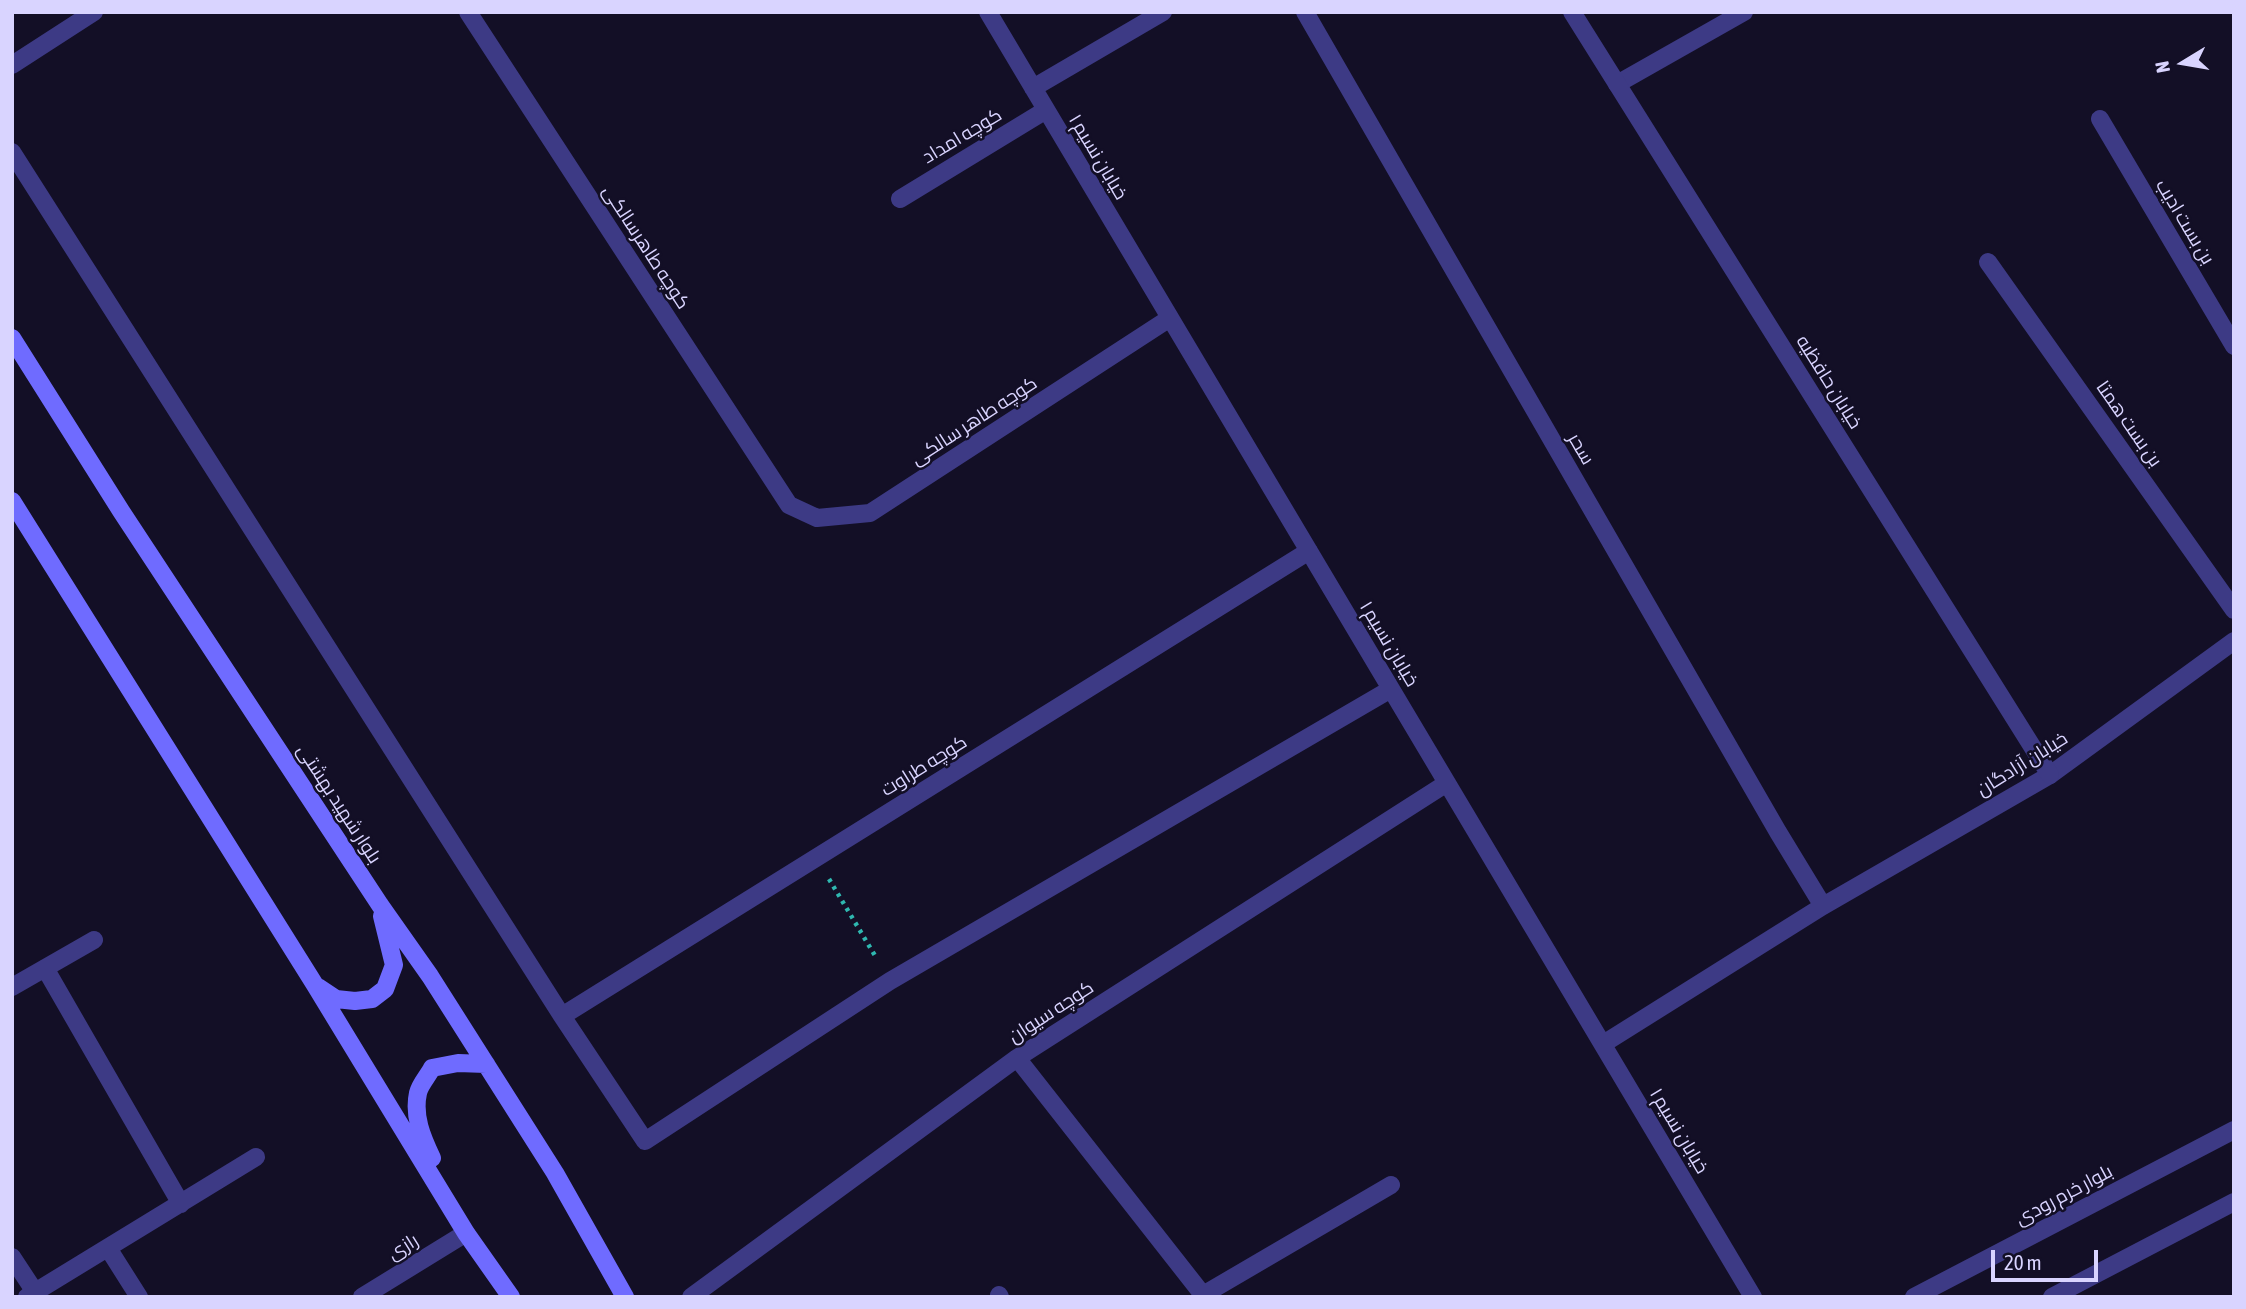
<!DOCTYPE html>
<html>
<head>
<meta charset="utf-8">
<style>
  body { margin:0 }
  #map { position:relative; width:2246px; height:1309px; overflow:hidden; background:#130f26; font-family:"Asap Condensed",sans-serif }
  canvas { display:block }
  .frame { position:absolute; inset:0; border:14px solid #d9d4ff; pointer-events:none }
  .north { position:absolute; left:2148px; top:28px; width:70px; height:70px; -webkit-text-stroke:5px #130f26; paint-order:stroke; rotate:259deg; font-size:19px; font-weight:700; line-height:28px; text-align:center; color:#d9d4ff }
  .north::after { content:''; display:block; margin:auto; width:24px; height:32px; background:#d9d4ff; clip-path:polygon(50% 0,100% 100%,50% 72%,0 100%) }
  .scale { position:absolute; left:1991px; top:1250px; width:107px; height:32px; box-sizing:border-box; border:4px solid #d9d4ff; border-top:0; padding-left:9px; font-size:21px; line-height:24px; white-space:nowrap; color:#d9d4ff; -webkit-text-stroke:5px #130f26; paint-order:stroke }
</style>
</head>
<body>
<div id="map">
<canvas width="2246" height="1309"></canvas>
<div class="frame"></div>
<div class="north">N</div>
<div class="scale">20 m</div>
</div>
<script>
const ctx = document.querySelector('canvas').getContext('2d');
ctx.lineJoin = 'round';
function strokePath(path, color, width, dash) { ctx.strokeStyle = color; ctx.lineWidth = width; ctx.lineCap = dash ? 'butt' : 'round'; ctx.setLineDash(dash || []); ctx.stroke(path); }
function drawText(font, color, halo, rows, align = 'center') {
  ctx.font = font + ' "Asap Condensed",Cairo,sans-serif'; ctx.lineWidth = 5; ctx.setLineDash([]); ctx.textBaseline = 'middle'; ctx.strokeStyle = halo; ctx.fillStyle = color; for (const [text, x, y, turn = 0] of rows) {
    ctx.save(); ctx.translate(x, y); ctx.rotate((+turn || 0) * Math.PI / 180); ctx.textAlign = isNaN(turn) ? turn : align; if (halo) ctx.strokeText(text, 0, 0); ctx.fillText(text, 0, 0); ctx.restore();
  }
}
const path = new Path2D(`
  M 829,879 L 877,959`);
const minor = new Path2D(`
  M 468,12 L 789,505 L 817,518 L 870,513 L 1170,318
  M 988,12 L 1753,1297
  M 1305,12 L 1778,832 L 1823,906
  M 12,65 L 94,12
  M 1617,84 L 1744,12
  M 1033,88 L 1163,12
  M 2100,119 L 2234,346
  M 12,152 L 562,1016 L 645,1141 L 890,981 L 1391,689
  M 900,199 L 1046,110
  M 1988,262 L 2234,610
  M 45,968 L 181,1204
  M 12,987 L 94,940
  M 562,1016 L 1309,551
  M 1603,1044 L 1823,906 L 2050,775 L 2234,641
  M 1017,1058 L 1203,1295 L 1391,1185
  M 108,1248 L 139,1297
  M 12,1257 L 35,1292
  M 999,1295 L 1000,1297
  M 27,1297 L 256,1157
  M 362,1297 L 466,1233
  M 691,1297 L 1017,1058 L 1447,783`);
const tertiary = new Path2D(`
  M 1572,12 L 2050,775
  M 1914,1297 L 2234,1130
  M 2052,1297 L 2234,1202`);
const secondary = new Path2D(`
  M 12,338 L 121,511 L 380,905 L 430,976 L 555,1173 L 625,1297
  M 12,501 L 315,985 L 466,1233 L 511,1297
  M 318,987 L 336,999 L 355,1001 L 372,999 L 385,989 L 394,965 L 382,916
  M 432,1158 C 422,1137 413,1116 418,1093 C 420,1084 428,1076 432,1068 L 458,1063 L 486,1064`);
const streetNames = [
  ["کوچه امداد",962,136,-31],
  ["خیابان نسیم ۱",1098,157,59],
  ["بن بست ادیب",2185,222,59],
  ["کوچه طاهرسالکی",646,247,57],
  ["خیابان حافظیه",1829,382,58],
  ["کوچه طاهر سالکی",974,421,-33],
  ["بن بست همتا",2129,424,55],
  ["سحر",1581,449,60],
  ["خیابان نسیم ۱",1389,644,59],
  ["خیابان آزادگان",2022,764,-32],
  ["کوچه طراوت",924,766,-32],
  ["بلوار شهید بهشتی",339,804,57],
  ["کوچه سیوان",1051,1012,-33],
  ["خیابان نسیم ۱",1679,1131,59],
  ["بلوار خرم رودی",2064,1195,-28],
  ["رازی",403,1247,-32]
];
strokePath(path, '#2fb8b0', 4.5, [3.5, 5]);
strokePath(minor, '#3d3a85', 18);
strokePath(tertiary, '#3d3a85', 18);
strokePath(secondary, '#6f6bff', 18);
drawText('19px', '#d9d4ff', '#130f26', streetNames);
</script>
</body>
</html>
